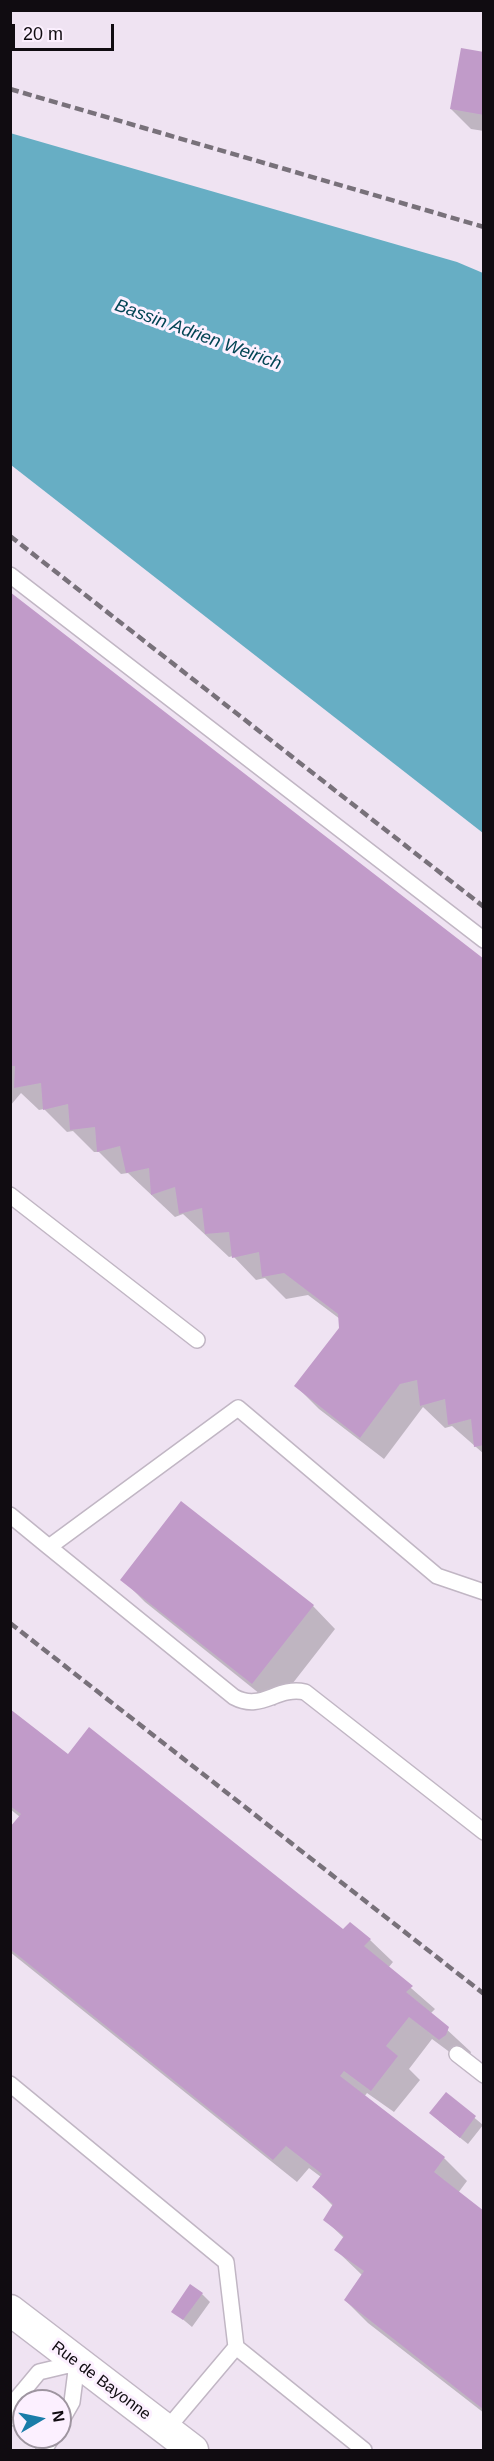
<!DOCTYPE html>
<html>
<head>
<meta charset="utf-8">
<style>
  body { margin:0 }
  #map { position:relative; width:494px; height:2461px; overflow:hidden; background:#efe3f2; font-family:Arial,sans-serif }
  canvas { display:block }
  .frame { position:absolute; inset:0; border:12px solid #100c11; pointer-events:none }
  .north { position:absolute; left:12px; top:2389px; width:60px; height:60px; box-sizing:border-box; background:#fcf0ff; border:2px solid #9e95a0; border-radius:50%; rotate:81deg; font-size:16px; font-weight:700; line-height:24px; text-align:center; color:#100c11 }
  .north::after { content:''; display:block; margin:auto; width:21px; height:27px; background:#1a7da9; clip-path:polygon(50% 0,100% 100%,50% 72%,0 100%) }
  .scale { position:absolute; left:12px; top:24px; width:102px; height:27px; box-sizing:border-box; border:3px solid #100c11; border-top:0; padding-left:8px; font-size:18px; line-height:21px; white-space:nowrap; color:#100c11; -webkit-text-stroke:4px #fcf0ff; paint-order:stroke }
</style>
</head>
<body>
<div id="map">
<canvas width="494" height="2461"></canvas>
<div class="frame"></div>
<div class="north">N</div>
<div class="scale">20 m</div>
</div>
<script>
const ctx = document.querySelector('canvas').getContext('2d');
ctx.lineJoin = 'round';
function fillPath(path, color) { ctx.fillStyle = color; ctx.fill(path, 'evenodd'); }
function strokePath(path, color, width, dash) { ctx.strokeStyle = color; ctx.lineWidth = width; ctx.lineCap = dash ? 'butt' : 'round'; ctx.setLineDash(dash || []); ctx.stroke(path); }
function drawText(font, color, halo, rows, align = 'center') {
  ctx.font = font + ' Arial,sans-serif'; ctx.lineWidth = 6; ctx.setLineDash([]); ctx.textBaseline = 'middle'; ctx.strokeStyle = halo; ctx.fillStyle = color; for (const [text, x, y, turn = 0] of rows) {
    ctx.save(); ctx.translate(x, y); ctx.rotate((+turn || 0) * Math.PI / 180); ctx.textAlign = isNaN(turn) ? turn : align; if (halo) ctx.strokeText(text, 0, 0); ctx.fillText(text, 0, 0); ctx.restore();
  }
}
const water = new Path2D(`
  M 10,133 L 457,262 L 483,273 L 483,833 L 11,465 Z`);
const shadow = new Path2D(`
  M 484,54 L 484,131 L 471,129 L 451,109 Z
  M 10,594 L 484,961 L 484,1454 L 452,1426 L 445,1428 L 423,1407 L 384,1459 L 319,1409 L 296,1386 L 341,1328 L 340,1319 L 308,1295 L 286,1299 L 265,1278 L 256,1280 L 233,1256 L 229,1257 L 183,1214 L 175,1217 L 128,1173 L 121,1174 L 99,1152 L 94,1152 L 73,1131 L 67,1132 L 44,1109 L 39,1110 L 21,1093 L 10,1106 Z
  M 122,1579 L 313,1606 L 335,1629 L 275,1706 L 145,1602 Z
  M 10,1711 L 69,1756 L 343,1931 L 370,1940 L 393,1962 L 388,1968 L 435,2009 L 430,2014 L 471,2052 L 469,2058 L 463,2062 L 432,2039 L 409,2069 L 420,2080 L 394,2112 L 367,2093 L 364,2097 L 444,2158 L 467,2181 L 458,2193 L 484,2213 L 484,2413 L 368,2323 L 345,2300 L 363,2276 L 336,2250 L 344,2238 L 325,2220 L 334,2207 L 314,2187 L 321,2177 L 309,2168 L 297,2182 L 10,1952 L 10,1829 L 20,1817 L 10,1809 Z
  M 446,2094 L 483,2125 L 468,2144 L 439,2121 Z
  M 202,2294 L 210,2302 L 192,2327 L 173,2311 Z`);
const building = new Path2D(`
  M 461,48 L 484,52 L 484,115 L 450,109 Z
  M 10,592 L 484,959 L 484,1445 L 474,1447 L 471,1419 L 448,1425 L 445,1399 L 420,1406 L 417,1380 L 400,1384 L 360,1438 L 294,1386 L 339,1328 L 338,1314 L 284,1273 L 262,1277 L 259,1252 L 232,1258 L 229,1232 L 205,1234 L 202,1208 L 179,1214 L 175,1187 L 151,1195 L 149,1168 L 126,1173 L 120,1146 L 97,1152 L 95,1127 L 70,1130 L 68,1104 L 43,1110 L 41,1083 L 14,1088 L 15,1066 L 10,1066 Z
  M 181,1501 L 314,1605 L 252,1684 L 120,1580 Z
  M 10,1709 L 68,1754 L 89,1727 L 343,1929 L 350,1922 L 371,1939 L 364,1946 L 413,1986 L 406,1992 L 449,2027 L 446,2035 L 439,2040 L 409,2017 L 386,2046 L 398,2056 L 371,2091 L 344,2071 L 340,2076 L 445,2157 L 434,2172 L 484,2211 L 484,2410 L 344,2300 L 364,2271 L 334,2250 L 344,2236 L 323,2220 L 333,2204 L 312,2187 L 322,2174 L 286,2146 L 273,2160 L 10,1949 L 10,1827 L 21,1814 L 10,1806 Z
  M 446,2092 L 476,2116 L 460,2138 L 429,2113 Z
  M 190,2284 L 203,2293 L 183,2320 L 171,2312 Z`);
const lane = new Path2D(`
  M 10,575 L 484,940
  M 10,1195 L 197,1340
  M 10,1515 L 49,1547 L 238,1408 L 437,1576 L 484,1592
  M 49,1547 L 234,1697 C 262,1712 276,1686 305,1692 L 484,1832
  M 457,2054 L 484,2075
  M 10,2084 L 226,2262 L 236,2347
  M 10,2418 L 14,2402 L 39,2372 L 77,2363 L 72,2402 L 60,2423
  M 166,2430 L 236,2347 L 364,2450
  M 44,2450 L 52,2437`);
const street = new Path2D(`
  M 10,2310 L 193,2450`);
const rail = new Path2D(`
  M 10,89 L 484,227
  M 10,536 L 484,907
  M 10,1623 L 484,1994`);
const streetNames = [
  ["Rue de Bayonne",101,2381,37]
];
const waterNames = [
  ["Bassin Adrien Weirich",198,335,20]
];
fillPath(water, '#67aec4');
fillPath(shadow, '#0003');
fillPath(building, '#c19bc9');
strokePath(lane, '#c1b6c4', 18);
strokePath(street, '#c1b6c4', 33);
strokePath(lane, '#fff', 15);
strokePath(street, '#fff', 30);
strokePath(rail, '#78717a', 4.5, [9, 4.5]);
drawText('16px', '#100c11', '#fcf0ff', streetNames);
drawText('italic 18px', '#024454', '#fcf0ff', waterNames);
</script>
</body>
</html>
